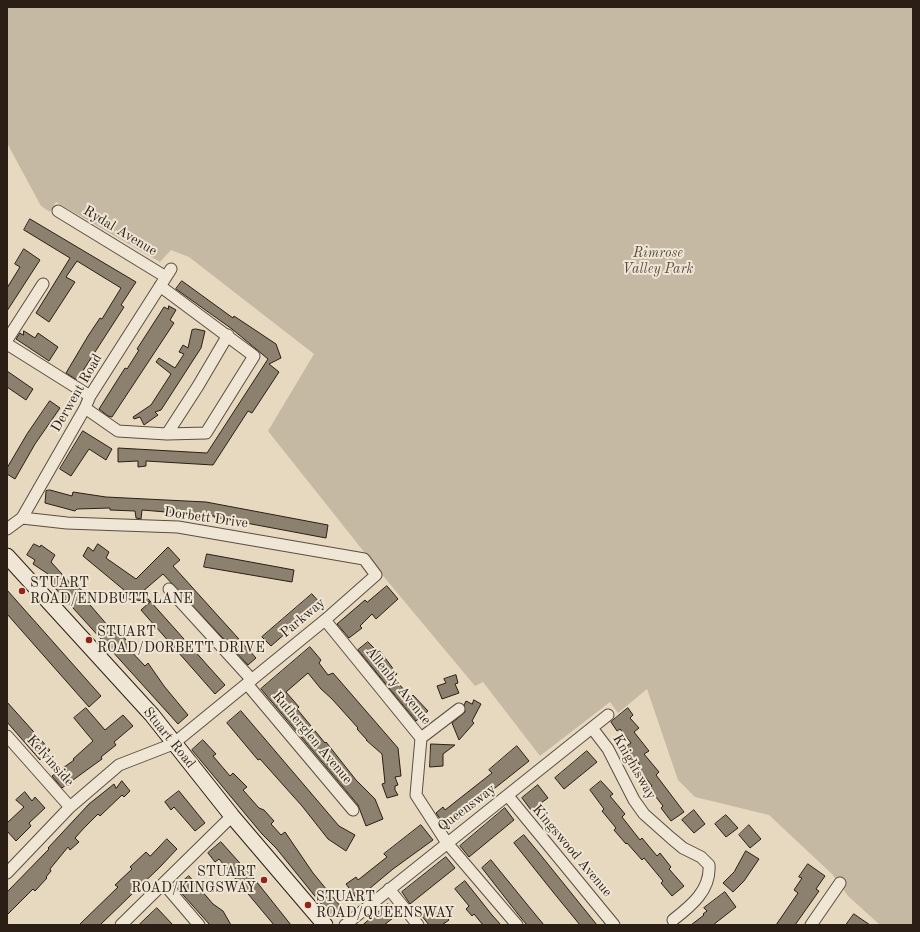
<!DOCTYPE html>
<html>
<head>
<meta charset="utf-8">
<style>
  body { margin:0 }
  #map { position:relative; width:920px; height:932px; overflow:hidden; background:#e6d9c0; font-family:"Old Standard TT",serif }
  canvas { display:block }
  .frame { position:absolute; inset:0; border:8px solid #2b1f15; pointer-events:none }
</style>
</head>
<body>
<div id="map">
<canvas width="920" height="932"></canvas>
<div class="frame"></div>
</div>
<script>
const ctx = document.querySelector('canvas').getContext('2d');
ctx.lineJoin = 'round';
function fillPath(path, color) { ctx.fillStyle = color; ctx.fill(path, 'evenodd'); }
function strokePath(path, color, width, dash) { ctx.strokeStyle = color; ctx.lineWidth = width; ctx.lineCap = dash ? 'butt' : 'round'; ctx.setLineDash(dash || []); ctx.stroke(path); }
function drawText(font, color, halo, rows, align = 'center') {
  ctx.font = font + ' "Old Standard TT",serif'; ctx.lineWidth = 4; ctx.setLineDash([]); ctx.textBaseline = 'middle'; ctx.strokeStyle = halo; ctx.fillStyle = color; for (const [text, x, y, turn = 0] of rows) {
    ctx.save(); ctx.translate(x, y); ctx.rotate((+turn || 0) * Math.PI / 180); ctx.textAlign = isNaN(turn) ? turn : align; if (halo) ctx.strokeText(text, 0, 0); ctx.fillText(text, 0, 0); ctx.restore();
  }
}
const green = new Path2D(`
  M 7,7 L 913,7 L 913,925 L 880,925 L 848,896 L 832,874 L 769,815 L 695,797 L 678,780 L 647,689 L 618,713 L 610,702 L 540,756 L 483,682 L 475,686 L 384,577 L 268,431 L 314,354 L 189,257 L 171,250 L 160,262 L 56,202 L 50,212 L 41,206 L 7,143 Z`);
const building = new Path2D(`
  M 30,219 L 136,282 L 121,305 L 124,307 L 77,380 L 66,373 L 88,336 L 100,318 L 102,319 L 121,288 L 77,261 L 66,277 L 75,282 L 49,322 L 36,313 L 70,258 L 24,230 Z
  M 24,249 L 40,260 L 7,311 L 7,288 L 20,267 L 15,264 Z
  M 182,281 L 233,318 L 234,316 L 276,344 L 281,358 L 269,364 L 279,372 L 252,413 L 248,411 L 213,465 L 146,461 L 146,466 L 138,467 L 138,461 L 118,462 L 118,448 L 207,453 L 268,359 L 232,329 L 176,289 Z
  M 169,306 L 176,310 L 170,320 L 174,323 L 112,417 L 108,416 L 99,409 L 125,368 L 127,369 L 139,350 L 137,349 L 164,307 L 168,309 Z
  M 196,329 L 205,331 L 201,348 L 161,410 L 155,412 L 158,415 L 144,425 L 140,417 L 134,419 L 133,417 L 151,405 L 171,374 L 156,362 L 159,358 L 175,368 L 184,354 L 179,352 L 183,345 L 188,348 L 192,330 Z
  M 24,331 L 35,338 L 38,333 L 58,347 L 49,361 L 16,339 L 20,333 L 23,335 Z
  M 7,371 L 33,389 L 26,400 L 7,387 Z
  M 50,401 L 60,408 L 35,444 L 15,479 L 7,474 L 7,468 L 27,434 Z
  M 83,431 L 112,449 L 106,460 L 89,449 L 71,476 L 60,469 Z
  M 50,490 L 72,496 L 73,492 L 106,497 L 206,502 L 328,525 L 326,538 L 214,517 L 214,516 L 142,510 L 141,519 L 136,518 L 135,511 L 110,510 L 110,508 L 77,509 L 75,511 L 45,503 L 46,491 Z
  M 34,544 L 40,547 L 41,545 L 55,555 L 51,562 L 71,584 L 73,582 L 87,595 L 84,598 L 115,634 L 119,631 L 130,645 L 127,647 L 145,666 L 148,663 L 164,686 L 188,715 L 178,724 L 45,577 L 48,574 L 33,564 L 35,560 L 27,555 Z
  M 98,544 L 109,552 L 106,558 L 136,579 L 168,547 L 180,560 L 173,566 L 256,658 L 248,665 L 163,574 L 142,592 L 225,685 L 215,694 L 141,610 L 150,602 L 123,598 L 124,590 L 83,556 L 88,547 L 93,551 Z
  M 207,554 L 294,570 L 292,582 L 204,567 Z
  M 387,586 L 398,599 L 376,619 L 372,614 L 360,626 L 362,628 L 349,638 L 337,624 L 365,600 L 367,602 Z
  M 7,590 L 101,696 L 89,707 L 7,614 Z
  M 312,594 L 320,603 L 271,646 L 262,637 Z
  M 368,642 L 378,652 L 380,651 L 397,674 L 393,677 L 411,698 L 413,695 L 428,711 L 416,721 L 358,650 Z
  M 310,647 L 321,660 L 319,663 L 328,675 L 333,673 L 398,748 L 401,776 L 395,777 L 398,785 L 395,786 L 395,790 L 398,795 L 387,798 L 382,784 L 385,783 L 382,754 L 366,740 L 367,740 L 357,729 L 358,728 L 332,699 L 321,689 L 308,673 L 286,692 L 299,707 L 297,709 L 325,743 L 326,742 L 356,780 L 375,799 L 383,819 L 366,826 L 358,805 L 261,689 Z
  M 456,675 L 458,683 L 455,684 L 459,693 L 442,699 L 437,686 L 446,683 L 444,679 Z
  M 474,700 L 481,704 L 472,721 L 474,723 L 459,740 L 452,723 L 465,712 L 464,705 L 466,701 L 472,704 Z
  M 7,702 L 50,750 L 40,760 L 7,722 Z
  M 86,708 L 105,730 L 123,715 L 133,726 L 114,742 L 116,745 L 101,757 L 102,759 L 62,788 L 52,776 L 74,760 L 73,759 L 93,741 L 74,718 Z
  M 628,708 L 633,715 L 630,718 L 639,728 L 634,732 L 649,751 L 644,754 L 659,772 L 656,775 L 684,812 L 671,821 L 661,808 L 663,806 L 649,788 L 652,786 L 637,767 L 640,765 L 625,747 L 631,743 L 620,729 L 617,731 L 611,722 Z
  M 241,711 L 339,826 L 355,835 L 346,851 L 328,839 L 302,806 L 260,759 L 258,760 L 227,723 Z
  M 203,740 L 216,754 L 213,756 L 230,776 L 233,773 L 247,787 L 243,790 L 259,808 L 264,810 L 274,821 L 271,824 L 281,835 L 285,832 L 313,873 L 341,907 L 331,916 L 276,848 L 262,834 L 192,750 Z
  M 431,744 L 455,745 L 443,754 L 443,766 L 430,767 Z
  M 517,746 L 529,761 L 446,827 L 436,813 L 443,807 L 445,810 L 492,773 L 489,770 Z
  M 587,751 L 597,762 L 564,789 L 555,778 Z
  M 122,781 L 130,791 L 124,797 L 122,795 L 100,816 L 98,814 L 84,828 L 75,838 L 79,842 L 70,850 L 68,847 L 50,869 L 51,871 L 46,877 L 47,878 L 35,891 L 33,889 L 7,915 L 7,892 L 49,849 L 48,848 L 89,804 L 114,784 L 116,788 Z
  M 601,781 L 613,794 L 610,796 L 625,814 L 622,817 L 640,840 L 642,838 L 657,856 L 660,853 L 671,867 L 669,869 L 684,886 L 672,896 L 661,883 L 663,881 L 644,858 L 642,860 L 627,843 L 626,844 L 614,830 L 616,828 L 602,811 L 604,809 L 590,790 Z
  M 538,785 L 548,798 L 531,810 L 522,798 Z
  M 179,791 L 205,823 L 195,831 L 174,807 L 171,810 L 165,802 Z
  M 25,792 L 32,801 L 35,797 L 45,808 L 29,823 L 31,826 L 16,841 L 7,831 L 7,823 L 24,807 L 16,800 Z
  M 505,808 L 514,820 L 469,857 L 460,846 Z
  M 694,810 L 705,824 L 694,833 L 682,820 Z
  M 726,815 L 738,828 L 726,837 L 715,824 Z
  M 421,825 L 433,840 L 393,869 L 357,899 L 346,884 L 356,877 L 358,880 L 387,857 L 384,854 Z
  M 749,825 L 761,839 L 750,848 L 739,835 Z
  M 524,835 L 539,853 L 597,925 L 580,925 L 553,892 L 514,843 Z
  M 167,839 L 177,849 L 160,867 L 100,925 L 79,925 L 118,887 L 115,885 L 132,869 L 130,867 L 146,852 L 150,856 Z
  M 221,842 L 256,881 L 291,925 L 274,925 L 219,859 L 215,862 L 208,853 Z
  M 746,851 L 759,859 L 744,881 L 733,892 L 723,883 L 734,872 Z
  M 446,857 L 455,868 L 410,904 L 402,892 Z
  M 491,860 L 530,908 L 544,925 L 527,925 L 521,918 L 482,868 Z
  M 808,864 L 825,876 L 816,889 L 819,891 L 795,925 L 776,925 L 798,893 L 794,890 L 802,878 L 799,877 Z
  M 189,876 L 213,904 L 223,911 L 231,925 L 210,925 L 176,887 Z
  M 465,881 L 492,915 L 501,925 L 483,925 L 474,914 L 472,916 L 466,909 L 469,906 L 455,889 Z
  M 725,892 L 736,907 L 713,925 L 691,925 L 704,915 L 703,914 L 707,911 L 704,908 Z
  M 388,904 L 397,915 L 384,925 L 363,925 Z
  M 157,908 L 173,925 L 139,925 Z
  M 432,908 L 439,916 L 442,913 L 449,920 L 442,925 L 429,925 L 422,916 Z
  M 854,914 L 870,925 L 846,925 Z`);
const street = new Path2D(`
  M 58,211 L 166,277
  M 7,340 L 43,284
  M 7,344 L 90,396
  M 85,408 L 118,431 L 167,434 L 206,433 L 254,356 L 160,286
  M 167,434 L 198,386 L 228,335
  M 7,529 L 22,518 L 85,408 L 90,396 L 171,269
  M 169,589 L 252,680
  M 325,620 L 421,738 L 416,795 L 447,843 L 517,925
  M 247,684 L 353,810
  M 592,728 L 608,749 L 634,800 L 644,814 L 671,838 L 683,848 L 701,857 L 709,865 C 711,890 691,906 673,920
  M 7,736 L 70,807
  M 421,738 L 459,709
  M 508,796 L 614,925
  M 7,873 L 70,807 L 119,765 L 173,744 L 325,620 L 376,575 L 364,559 L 178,527 L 67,523 L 22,518
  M 164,884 L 199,925
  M 389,889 L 418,925
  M 121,925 L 232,816
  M 345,925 L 608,715
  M 811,925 L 840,883`);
const secondary = new Path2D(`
  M 7,556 L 152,715 L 232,816 L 325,925`);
const markers = [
  [22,591,4,"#8f2418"],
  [89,640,4,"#8f2418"],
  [264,880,4,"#8f2418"],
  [308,905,4,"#8f2418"]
];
const streetNames = [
  ["Rydal Avenue",120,231,31],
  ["Derwent Road",77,393,-60],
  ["Dorbett Drive",206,518,8],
  ["Parkway",303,618,-40],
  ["Allenby Avenue",398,686,51],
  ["Stuart Road",169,738,51],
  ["Rutherglen Avenue",312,738,50],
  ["Kelvinside",50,761,48],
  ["Knightsway",634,767,60],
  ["Queensway",467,808,-37],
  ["Kingswood Avenue",572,851,50]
];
const parkNames = [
  ["Rimrose",658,253],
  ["Valley Park",658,269]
];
const poiNames = [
  ["STUART",30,583],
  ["ROAD/ENDBUTT LANE",30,599],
  ["STUART",97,632],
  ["ROAD/DORBETT DRIVE",97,648],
  ["STUART",256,872,"right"],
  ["ROAD/KINGSWAY",256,888,"right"],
  ["STUART",316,897],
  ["ROAD/QUEENSWAY",316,913]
];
fillPath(green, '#c6b9a3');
fillPath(building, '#8c806e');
strokePath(building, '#2b1f15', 1);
strokePath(street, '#5a4e40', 13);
strokePath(secondary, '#2b1f15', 17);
strokePath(street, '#efe6d6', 11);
strokePath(secondary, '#efe6d6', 15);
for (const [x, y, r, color] of markers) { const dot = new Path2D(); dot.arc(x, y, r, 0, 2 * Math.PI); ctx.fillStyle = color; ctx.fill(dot); strokePath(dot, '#efe6d6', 1.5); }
drawText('14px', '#2b1f15', '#efe6d6', streetNames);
drawText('italic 14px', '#5a4d40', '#efe6d6', parkNames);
drawText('14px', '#2b1f15', '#efe6d6', poiNames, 'left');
</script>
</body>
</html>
